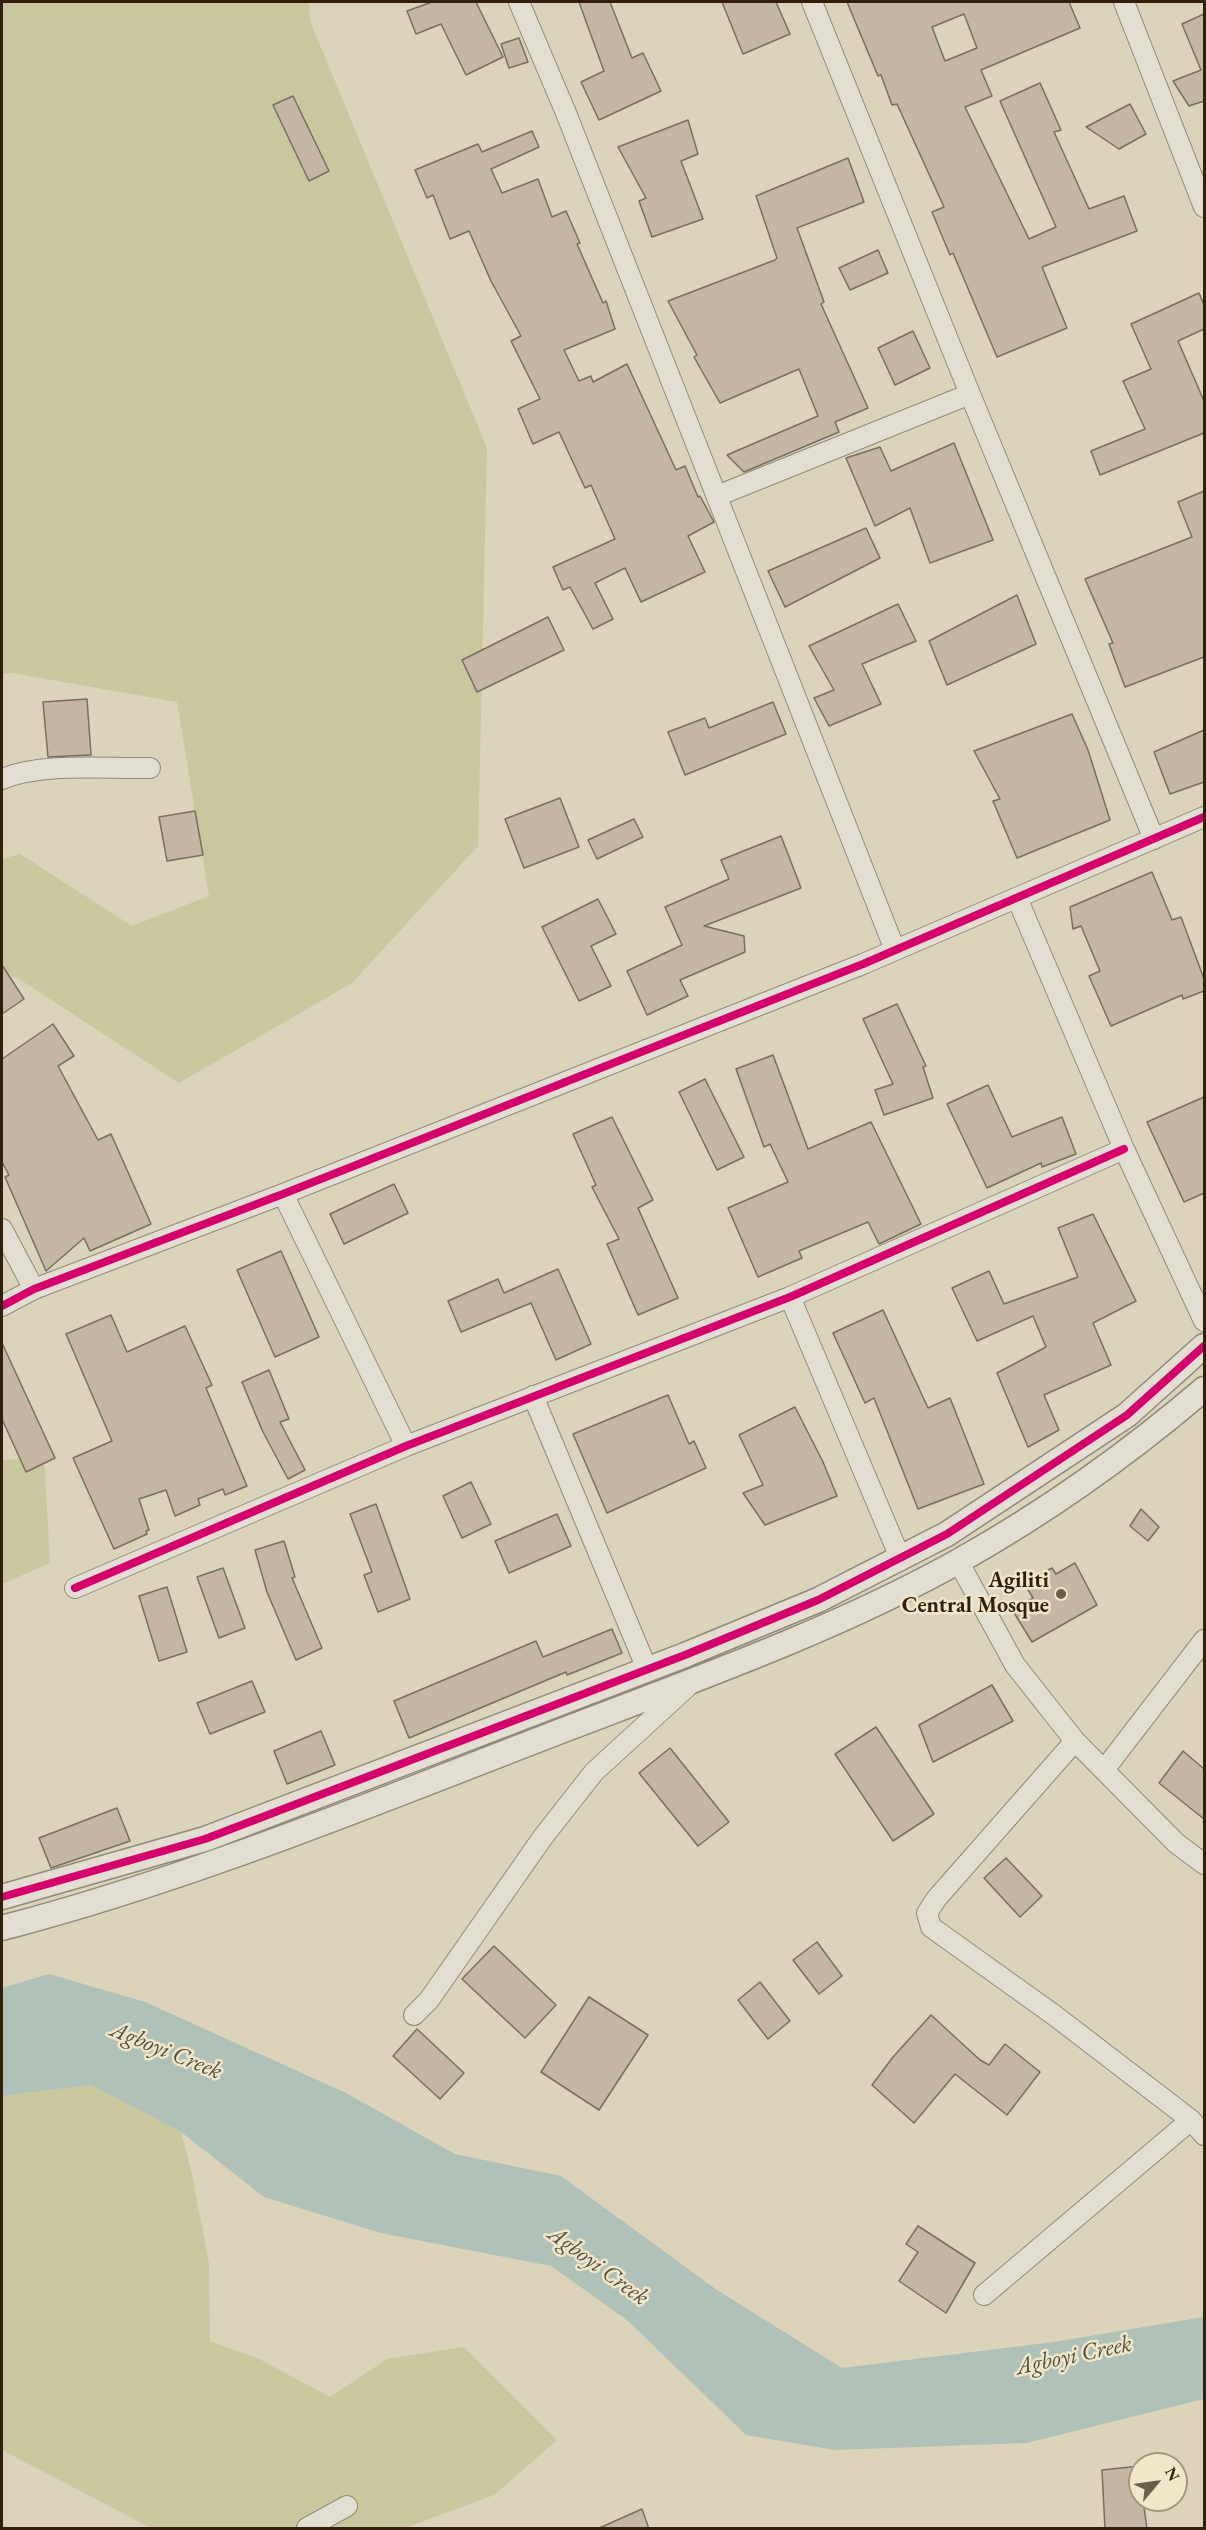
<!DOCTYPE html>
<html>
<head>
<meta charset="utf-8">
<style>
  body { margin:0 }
  #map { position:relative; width:1206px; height:2530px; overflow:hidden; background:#dbd3ba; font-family:"EB Garamond",serif }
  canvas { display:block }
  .frame { position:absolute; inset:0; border:3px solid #311f09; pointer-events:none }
  .north { position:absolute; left:1128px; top:2452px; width:60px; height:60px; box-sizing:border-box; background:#f0e7ca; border:2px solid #a4977d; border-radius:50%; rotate:61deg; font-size:16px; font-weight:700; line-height:24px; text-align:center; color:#311f09 }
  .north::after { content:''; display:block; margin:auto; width:21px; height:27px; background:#6c5e47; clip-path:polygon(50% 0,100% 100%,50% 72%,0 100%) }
</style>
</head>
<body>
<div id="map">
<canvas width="1206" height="2530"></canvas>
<div class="frame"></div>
<div class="north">N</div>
</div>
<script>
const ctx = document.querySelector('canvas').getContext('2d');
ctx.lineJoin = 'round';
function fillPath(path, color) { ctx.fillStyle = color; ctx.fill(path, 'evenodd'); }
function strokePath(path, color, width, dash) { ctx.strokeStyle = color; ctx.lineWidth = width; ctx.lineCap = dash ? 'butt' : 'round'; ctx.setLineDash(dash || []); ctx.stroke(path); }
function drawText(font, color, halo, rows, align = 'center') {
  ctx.font = font + ' "EB Garamond",serif'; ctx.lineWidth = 5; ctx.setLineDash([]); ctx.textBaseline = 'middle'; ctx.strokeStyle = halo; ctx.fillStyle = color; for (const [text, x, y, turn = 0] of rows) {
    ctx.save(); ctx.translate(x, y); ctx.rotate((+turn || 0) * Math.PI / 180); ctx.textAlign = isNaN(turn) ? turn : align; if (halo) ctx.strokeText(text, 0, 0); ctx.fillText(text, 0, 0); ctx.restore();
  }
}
const green = new Path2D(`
  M 2,2 L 309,2 L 310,21 L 487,448 L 478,846 L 352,983 L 179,1083 L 16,977 L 2,976 L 2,859 L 20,854 L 132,926 L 209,896 L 177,702 L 12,673 L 2,674 Z
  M 44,1455 L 50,1563 L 2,1584 L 2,1461 Z
  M 91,2085 L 181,2132 L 191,2170 L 209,2263 L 210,2341 L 259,2359 L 330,2397 L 387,2359 L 464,2347 L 557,2440 L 494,2495 L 405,2528 L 151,2528 L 2,2450 L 2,2096 Z`);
const water = new Path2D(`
  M 49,1974 L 145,2002 L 346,2093 L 455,2154 L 561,2176 L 717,2290 L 842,2368 L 1054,2342 L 1204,2317 L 1204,2399 L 1026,2443 L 835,2450 L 746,2435 L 627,2320 L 551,2266 L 381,2233 L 264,2197 L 181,2132 L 91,2085 L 2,2096 L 2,1988 Z`);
const building = new Path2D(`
  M 432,2 L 476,2 L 503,57 L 466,75 L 441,24 L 416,34 L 407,11 Z
  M 579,2 L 610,2 L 632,58 L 643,53 L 661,91 L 599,120 L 581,82 L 604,71 Z
  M 722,2 L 776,2 L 790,34 L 743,54 Z
  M 847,2 L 1069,2 L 1080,28 L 981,70 L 992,96 L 965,107 L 1029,239 L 1056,227 L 1000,101 L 1040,83 L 1061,130 L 1054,132 L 1089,209 L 1124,196 L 1137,231 L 1042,267 L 1067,328 L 997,357 L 953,253 L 950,255 L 932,212 L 944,207 L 897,104 L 892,105 L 881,75 L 878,76 ZM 964,14 L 977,48 L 945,61 L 932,27 Z
  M 1204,14 L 1204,101 L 1189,106 L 1173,81 L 1201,70 L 1182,24 Z
  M 519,38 L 528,62 L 509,68 L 501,44 Z
  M 293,96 L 329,171 L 309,181 L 273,105 Z
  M 1130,104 L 1146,134 L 1119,149 L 1086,127 Z
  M 688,120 L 698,154 L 681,161 L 703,219 L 652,237 L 639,201 L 646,198 L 618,147 Z
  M 532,131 L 539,147 L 491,169 L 502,193 L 538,179 L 552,217 L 566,211 L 580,243 L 577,244 L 603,303 L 606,301 L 615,329 L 564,350 L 579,381 L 591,376 L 593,382 L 627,364 L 676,470 L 685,466 L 698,497 L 700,496 L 714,522 L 688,536 L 705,572 L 641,602 L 625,568 L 595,583 L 613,619 L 593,629 L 570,587 L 563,590 L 553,567 L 615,539 L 591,485 L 585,488 L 559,432 L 533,444 L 518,409 L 540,399 L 511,341 L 521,336 L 491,281 L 469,231 L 450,239 L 433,195 L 427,198 L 415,170 L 478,144 L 482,152 Z
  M 848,158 L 864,202 L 797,228 L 824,302 L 821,304 L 868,408 L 835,422 L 839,432 L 744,472 L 727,455 L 818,416 L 799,369 L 720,403 L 694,357 L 697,355 L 668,301 L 775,260 L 777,258 L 756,196 Z
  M 878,250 L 888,273 L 850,290 L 839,268 Z
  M 1199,293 L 1204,305 L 1204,329 L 1178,341 L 1204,401 L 1204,433 L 1100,475 L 1091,451 L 1145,429 L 1123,381 L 1151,369 L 1131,324 Z
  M 913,331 L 930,368 L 895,385 L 878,348 Z
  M 954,443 L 993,540 L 930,563 L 910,508 L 875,526 L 846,458 L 880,447 L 891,471 Z
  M 1204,491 L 1204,657 L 1125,687 L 1109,644 L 1113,643 L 1085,579 L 1192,537 L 1178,502 Z
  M 866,528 L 880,558 L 785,607 L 768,571 Z
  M 1017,595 L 1036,644 L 947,685 L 929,641 Z
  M 898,604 L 916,641 L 862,664 L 881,704 L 829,726 L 814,698 L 834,690 L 809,646 Z
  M 548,617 L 564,650 L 477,692 L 462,660 Z
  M 87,699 L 91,755 L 48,757 L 43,702 Z
  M 773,702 L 786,734 L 685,775 L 668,732 L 705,718 L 709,728 Z
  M 1072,714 L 1088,750 L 1110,820 L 1017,858 L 993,801 L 1000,799 L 974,751 Z
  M 1204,730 L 1204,782 L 1170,794 L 1154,752 Z
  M 560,798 L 579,847 L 524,868 L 505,819 Z
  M 195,811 L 203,855 L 167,861 L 159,817 Z
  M 634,819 L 643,837 L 597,859 L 588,840 Z
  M 781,836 L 801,888 L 704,926 L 744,936 L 745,952 L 680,980 L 688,996 L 647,1015 L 627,971 L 682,945 L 665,907 L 729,879 L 721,860 Z
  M 1152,872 L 1172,920 L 1181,917 L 1204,979 L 1204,991 L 1183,999 L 1182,995 L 1111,1026 L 1089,976 L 1100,971 L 1081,926 L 1073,929 L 1070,907 Z
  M 598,899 L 616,934 L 591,946 L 611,986 L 579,1001 L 542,927 Z
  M 2,965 L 24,999 L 2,1014 Z
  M 897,1004 L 926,1066 L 923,1067 L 933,1098 L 884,1115 L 875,1090 L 893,1084 L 863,1019 Z
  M 53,1024 L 74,1056 L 58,1066 L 98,1140 L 111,1134 L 151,1224 L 90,1251 L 84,1238 L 46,1271 L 5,1177 L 9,1175 L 2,1162 L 2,1059 Z
  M 773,1055 L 808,1149 L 871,1122 L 921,1224 L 879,1244 L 868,1222 L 799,1251 L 802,1258 L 758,1277 L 728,1208 L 788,1182 L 770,1144 L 764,1147 L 736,1069 Z
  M 705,1079 L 744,1157 L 717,1170 L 679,1092 Z
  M 988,1085 L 1012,1137 L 1062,1117 L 1076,1154 L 1042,1167 L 1041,1163 L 987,1188 L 947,1104 Z
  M 1204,1097 L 1204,1193 L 1184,1202 L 1147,1122 Z
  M 612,1117 L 653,1200 L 638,1208 L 678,1298 L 638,1315 L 607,1244 L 619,1239 L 592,1187 L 596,1185 L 573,1134 Z
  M 394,1184 L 408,1213 L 344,1244 L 330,1214 Z
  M 1093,1214 L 1136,1301 L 1093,1323 L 1111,1365 L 1044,1395 L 1059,1430 L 1028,1447 L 997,1373 L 1046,1347 L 1033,1316 L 977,1341 L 952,1288 L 989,1271 L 1004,1304 L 1078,1277 L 1058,1228 Z
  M 281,1251 L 319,1337 L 275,1357 L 237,1270 Z
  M 558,1269 L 591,1344 L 556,1360 L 531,1303 L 461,1332 L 448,1301 L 498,1279 L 504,1293 Z
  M 883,1310 L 928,1408 L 950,1398 L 984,1484 L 918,1509 L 874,1398 L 865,1403 L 833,1333 Z
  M 111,1315 L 127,1352 L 185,1326 L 212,1385 L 206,1388 L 247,1486 L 225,1495 L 223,1489 L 198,1499 L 200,1505 L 175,1516 L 166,1490 L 139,1499 L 149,1530 L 146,1531 L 147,1534 L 114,1549 L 73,1458 L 112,1441 L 66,1334 Z
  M 2,1343 L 55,1458 L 26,1472 L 2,1419 Z
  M 269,1370 L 289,1419 L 280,1422 L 305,1470 L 288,1479 L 262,1430 L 242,1382 Z
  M 668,1395 L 689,1444 L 694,1441 L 706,1468 L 607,1513 L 573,1434 Z
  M 795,1407 L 823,1462 L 837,1496 L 765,1525 L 743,1493 L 763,1485 L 739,1435 Z
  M 471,1482 L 491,1524 L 462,1538 L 443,1496 Z
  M 376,1504 L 410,1599 L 378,1612 L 364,1575 L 372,1572 L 350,1514 Z
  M 1141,1509 L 1159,1527 L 1148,1541 L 1130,1526 Z
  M 557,1514 L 571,1546 L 509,1573 L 495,1541 Z
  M 284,1541 L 295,1577 L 292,1578 L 322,1648 L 296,1660 L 267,1592 L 255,1550 Z
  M 1075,1563 L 1097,1605 L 1032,1642 L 1013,1611 L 1033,1598 L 1024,1583 L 1052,1568 L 1056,1574 Z
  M 223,1568 L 245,1628 L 219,1638 L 197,1577 Z
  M 167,1587 L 187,1652 L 159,1661 L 139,1596 Z
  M 612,1629 L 622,1653 L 567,1675 L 566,1672 L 409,1738 L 394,1701 L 536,1641 L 543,1657 Z
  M 252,1681 L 265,1712 L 210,1734 L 197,1703 Z
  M 992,1685 L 1013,1721 L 933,1762 L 919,1725 Z
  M 876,1727 L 934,1814 L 893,1841 L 835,1754 Z
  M 321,1731 L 335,1765 L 287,1784 L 274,1751 Z
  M 670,1748 L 729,1822 L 698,1846 L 639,1773 Z
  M 1183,1751 L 1204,1769 L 1204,1819 L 1159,1783 Z
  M 117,1808 L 130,1841 L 51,1868 L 39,1838 Z
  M 1006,1858 L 1042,1896 L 1020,1917 L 984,1878 Z
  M 817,1942 L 842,1976 L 819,1994 L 793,1960 Z
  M 494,1946 L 556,2005 L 525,2038 L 462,1979 Z
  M 760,1982 L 790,2021 L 768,2039 L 738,2000 Z
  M 589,1997 L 648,2035 L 599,2110 L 541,2072 Z
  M 931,2015 L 980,2060 L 989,2065 L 1005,2044 L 1040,2072 L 1007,2115 L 955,2074 L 914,2123 L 872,2085 L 893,2057 Z
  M 417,2029 L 464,2073 L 440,2099 L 393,2056 Z
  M 918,2226 L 975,2263 L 946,2313 L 899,2281 L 918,2252 L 906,2244 Z
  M 1140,2466 L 1140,2500 L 1143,2500 L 1147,2529 L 1105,2529 L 1102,2470 Z
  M 642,2509 L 649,2529 L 597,2529 Z`);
const minor = new Path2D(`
  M 519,2 L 566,113 L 895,950
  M 812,2 L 970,394 L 1154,839
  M 1124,2 L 1204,207
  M 717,496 L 970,394
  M 2,779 C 43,762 105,769 150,768
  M 1017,898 L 1124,1149 L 1204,1321
  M 283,1194 L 406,1446
  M 2,1229 L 34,1289
  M 790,1297 L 901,1560
  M 2,1306 L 34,1289 L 283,1194 L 863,964 L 1204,817
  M 533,1396 L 647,1669
  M 958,1561 L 1015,1665 L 1075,1741 L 1176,1843 L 1204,1864
  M 75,1588 L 406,1446 L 790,1297 L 1124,1149
  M 1075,1741 L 937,1898 L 927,1913 L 931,1927 L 1054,2015 L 1191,2120 L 1204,2135
  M 1104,1770 L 1204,1640
  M 414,2015 L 429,2000 L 543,1837 L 594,1772 L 687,1687
  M 984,2295 L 1191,2120
  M 307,2528 L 347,2506`);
const tertiary = new Path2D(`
  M 2,1897 L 205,1839 L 685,1655 L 818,1600 L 947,1534 L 1127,1415 L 1204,1346
  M 2,1928 C 178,1882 347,1814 517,1748 C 662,1691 823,1637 959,1561 C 1046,1512 1128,1454 1204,1389`);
const cycleway = new Path2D(`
  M 2,1306 L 34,1289 L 283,1194 L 863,964 L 1204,817
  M 75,1588 L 406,1446 L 790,1297 L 1124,1149
  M 2,1897 L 205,1839 L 685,1655 L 818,1600 L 947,1534 L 1127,1415 L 1204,1346`);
const markers = [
  [1061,1594,6,"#6c5e47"]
];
const poiNames = [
  ["Agiliti",1049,1581],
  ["Central Mosque",1049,1606]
];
const waterNames = [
  ["Agboyi Creek",166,2051,22],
  ["Agboyi Creek",598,2266,36],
  ["Agboyi Creek",1074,2356,-12]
];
fillPath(green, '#c9c79d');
fillPath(water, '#afc0b6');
fillPath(building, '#c6b7a5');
strokePath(building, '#766f60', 1.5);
strokePath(minor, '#8f8877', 22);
strokePath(tertiary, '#8f8877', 27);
strokePath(minor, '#e3ded2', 20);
strokePath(tertiary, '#e3ded2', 24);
strokePath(cycleway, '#d6006c', 8);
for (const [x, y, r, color] of markers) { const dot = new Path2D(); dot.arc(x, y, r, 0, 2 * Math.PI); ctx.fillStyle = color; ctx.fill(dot); strokePath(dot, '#f0e7ca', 2); }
drawText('bold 22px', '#311f09', '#f0e7ca', poiNames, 'right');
drawText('italic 24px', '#514d3d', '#f0e7ca', waterNames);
</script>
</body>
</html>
